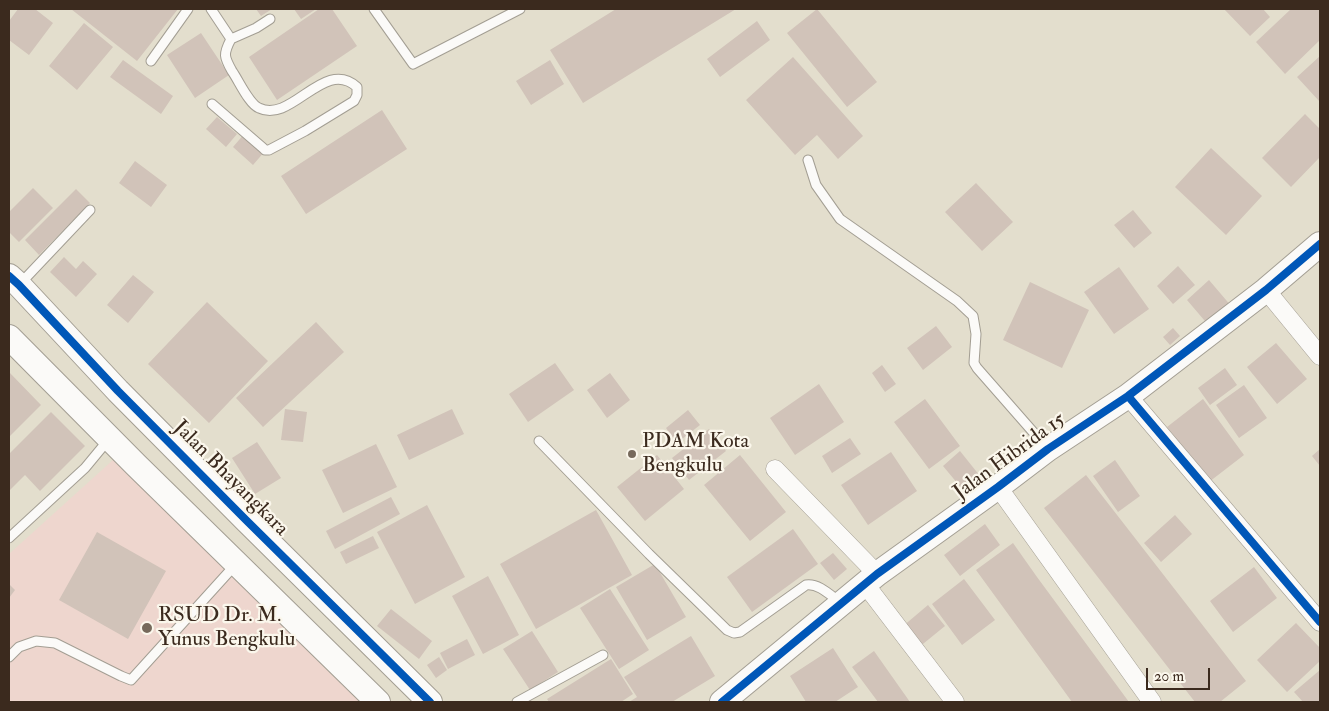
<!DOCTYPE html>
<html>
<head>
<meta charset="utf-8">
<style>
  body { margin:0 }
  #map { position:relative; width:1329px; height:711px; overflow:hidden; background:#e3decd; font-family:"IM FELL Double Pica",serif }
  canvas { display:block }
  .frame { position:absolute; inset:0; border:10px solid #3b2a1e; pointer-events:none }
  .scale { position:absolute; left:1146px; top:668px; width:64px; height:22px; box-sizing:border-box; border:2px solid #3b2a1e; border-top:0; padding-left:6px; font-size:15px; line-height:18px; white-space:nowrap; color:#3b2a1e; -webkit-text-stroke:4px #fbf7ec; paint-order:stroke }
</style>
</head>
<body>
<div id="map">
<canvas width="1329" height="711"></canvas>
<div class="frame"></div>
<div class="scale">20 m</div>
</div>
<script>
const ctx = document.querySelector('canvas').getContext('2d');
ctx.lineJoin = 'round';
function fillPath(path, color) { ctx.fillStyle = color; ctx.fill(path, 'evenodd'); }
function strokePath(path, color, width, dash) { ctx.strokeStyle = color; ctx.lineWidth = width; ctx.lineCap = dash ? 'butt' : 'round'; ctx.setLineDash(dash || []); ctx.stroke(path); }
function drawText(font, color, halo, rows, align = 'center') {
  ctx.font = font + ' "IM FELL Double Pica",serif'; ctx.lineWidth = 4.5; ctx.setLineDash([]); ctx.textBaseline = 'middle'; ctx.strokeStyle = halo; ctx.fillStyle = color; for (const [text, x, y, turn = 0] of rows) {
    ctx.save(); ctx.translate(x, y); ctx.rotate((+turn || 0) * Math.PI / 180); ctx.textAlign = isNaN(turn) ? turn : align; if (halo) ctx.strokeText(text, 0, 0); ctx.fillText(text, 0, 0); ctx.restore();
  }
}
const built = new Path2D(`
  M 113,460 L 360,702 L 9,702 L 9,554 Z`);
const building = new Path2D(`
  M 18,9 L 35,9 L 53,23 L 29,55 L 9,40 L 9,21 Z
  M 71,9 L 178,9 L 137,61 Z
  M 256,9 L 272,9 L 261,16 Z
  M 294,9 L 316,9 L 301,19 Z
  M 319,9 L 332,9 L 357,46 L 277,100 L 249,57 Z
  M 616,9 L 736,9 L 583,103 L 550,50 Z
  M 817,9 L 877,82 L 847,107 L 787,33 Z
  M 1224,9 L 1263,9 L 1270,17 L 1250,36 Z
  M 1291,9 L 1320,9 L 1320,40 L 1285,74 L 1256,42 Z
  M 757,21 L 770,40 L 720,77 L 707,59 Z
  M 84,23 L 113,47 L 77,90 L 49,66 Z
  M 201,33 L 229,75 L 195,98 L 167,55 Z
  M 1320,56 L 1320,102 L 1297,77 Z
  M 793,57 L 863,136 L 838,159 L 817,135 L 795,155 L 746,100 Z
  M 123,60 L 173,96 L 161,114 L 110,77 Z
  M 550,60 L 564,84 L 531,105 L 516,81 Z
  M 382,110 L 407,149 L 306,214 L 281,176 Z
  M 1305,114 L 1320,129 L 1320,157 L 1291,187 L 1262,158 Z
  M 217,117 L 237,134 L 226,147 L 206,129 Z
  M 245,133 L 265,151 L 253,165 L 233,147 Z
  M 1211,148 L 1262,196 L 1226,235 L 1175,187 Z
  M 135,161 L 167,185 L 151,207 L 119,183 Z
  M 976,183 L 1013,222 L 982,251 L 945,212 Z
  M 33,188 L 53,208 L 19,242 L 9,232 L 9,212 Z
  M 76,189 L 90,203 L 39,255 L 25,240 Z
  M 1133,210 L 1152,233 L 1134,248 L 1114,225 Z
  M 64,257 L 76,269 L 83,261 L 97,274 L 76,297 L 50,272 Z
  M 1178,266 L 1195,285 L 1173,304 L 1157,286 Z
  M 1119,267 L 1149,309 L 1114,334 L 1084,292 Z
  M 133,275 L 154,292 L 128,323 L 107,305 Z
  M 1209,280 L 1232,307 L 1210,327 L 1187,300 Z
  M 1030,282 L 1089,310 L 1062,368 L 1003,340 Z
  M 207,302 L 268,361 L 209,423 L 148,364 Z
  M 316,322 L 344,352 L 263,427 L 236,398 Z
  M 936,326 L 952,347 L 923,370 L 907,348 Z
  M 1173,328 L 1180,336 L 1170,345 L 1163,337 Z
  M 1276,343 L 1307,379 L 1277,404 L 1247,367 Z
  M 555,363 L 574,390 L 528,422 L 509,394 Z
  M 882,365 L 896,384 L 885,392 L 872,373 Z
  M 1225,368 L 1237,385 L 1210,405 L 1198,388 Z
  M 9,372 L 41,405 L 9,437 Z
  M 610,373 L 630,400 L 607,418 L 587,390 Z
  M 819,384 L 844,422 L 795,455 L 770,418 Z
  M 1244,385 L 1267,418 L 1239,438 L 1216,405 Z
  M 925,399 L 960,446 L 929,469 L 894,422 Z
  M 1203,399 L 1244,455 L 1209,482 L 1167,427 Z
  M 285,409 L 307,412 L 303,442 L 281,440 Z
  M 452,409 L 464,434 L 409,460 L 397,435 Z
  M 688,410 L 700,425 L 677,443 L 666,428 Z
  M 51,412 L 85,446 L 40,491 L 25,475 L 9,491 L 9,454 Z
  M 709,429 L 726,451 L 689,480 L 672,458 Z
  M 850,438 L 861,454 L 832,473 L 822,456 Z
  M 257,442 L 281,478 L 255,494 L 232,458 Z
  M 376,444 L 397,487 L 343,513 L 322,470 Z
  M 1320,449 L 1320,466 L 1312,456 Z
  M 960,451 L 980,476 L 963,490 L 943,466 Z
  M 891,452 L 917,491 L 868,525 L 841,485 Z
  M 657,455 L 684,489 L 645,521 L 617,487 Z
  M 740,455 L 786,512 L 750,541 L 704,485 Z
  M 1115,460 L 1140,496 L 1118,512 L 1093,476 Z
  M 1086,475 L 1246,681 L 1220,702 L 1195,702 L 1044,508 Z
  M 391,497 L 400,514 L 335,549 L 326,531 Z
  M 427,505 L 465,577 L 415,604 L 377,532 Z
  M 596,510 L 632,575 L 536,629 L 500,564 Z
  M 1175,515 L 1192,534 L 1161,562 L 1144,543 Z
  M 985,524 L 1000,545 L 960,576 L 944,555 Z
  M 793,529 L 818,564 L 752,612 L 727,577 Z
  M 97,532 L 166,571 L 128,639 L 59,600 Z
  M 373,536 L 379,548 L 346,564 L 340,552 Z
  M 1013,543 L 1037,577 L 1129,702 L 1072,702 L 1059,684 L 976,570 Z
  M 833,553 L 847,569 L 834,580 L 820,563 Z
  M 655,564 L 686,617 L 647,640 L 616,587 Z
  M 1254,567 L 1277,598 L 1233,632 L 1210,601 Z
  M 488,576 L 519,635 L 483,654 L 452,596 Z
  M 964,579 L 995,620 L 962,645 L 932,604 Z
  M 9,584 L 15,590 L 9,598 Z
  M 610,589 L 649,650 L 619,669 L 580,608 Z
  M 928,605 L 945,626 L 918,648 L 902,627 Z
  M 391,609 L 432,641 L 419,659 L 377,626 Z
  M 1296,623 L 1320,648 L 1320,661 L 1287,692 L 1257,660 Z
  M 532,631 L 558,672 L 530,690 L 503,649 Z
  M 691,636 L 715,676 L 672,702 L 629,702 L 637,697 L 624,677 Z
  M 467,639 L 475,655 L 448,669 L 440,653 Z
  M 833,648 L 858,687 L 835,702 L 806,702 L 790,676 Z
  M 874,651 L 910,702 L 878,702 L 852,667 Z
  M 439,657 L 447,670 L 436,678 L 427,665 Z
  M 611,659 L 633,694 L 621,702 L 549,702 L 547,699 Z
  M 1320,670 L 1320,702 L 1303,702 L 1294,692 Z`);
const lane = new Path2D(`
  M 211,9 L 231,39 L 256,28 L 270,19
  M 374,9 L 413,64 L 520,9
  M 151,61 L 188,9
  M 212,104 L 263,148 L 265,150 L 269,150 L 305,131 L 354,101 L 357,95 L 357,87 C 324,57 292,124 259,108 C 249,104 239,81 232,71 C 224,57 223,54 231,39
  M 808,160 L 816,185 L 840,219 L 957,301 L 973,316 L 976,334 L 974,363 L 977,368 L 1048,449
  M 19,285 L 90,210
  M 539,441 L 649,554 L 727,630 L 734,633 L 740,632 L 806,585 C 819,583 831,596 841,603
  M 9,538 L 85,468 L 109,439
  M 9,657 L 19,647 L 36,641 L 55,643 L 121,676 L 131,680 L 236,564
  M 517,702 L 603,655`);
const street = new Path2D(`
  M 1266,290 L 1320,356
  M 1128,396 L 1320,622
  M 775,469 L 877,574
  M 998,487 L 1152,702
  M 865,584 L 955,702`);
const secondary = new Path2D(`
  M 9,276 L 19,285 L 118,391 L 246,520 L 430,702
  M 9,337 L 136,465 L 378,702
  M 722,702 L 877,574 L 998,487 L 1048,449 L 1128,396 L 1266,290 L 1320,244`);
const cycleway = new Path2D(`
  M 9,276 L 19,285 L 118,391 L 246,520 L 430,702
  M 1128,396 L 1320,622
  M 722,702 L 877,574 L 998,487 L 1048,449 L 1128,396 L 1266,290 L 1320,244`);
const markers = [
  [632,454,5,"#76695b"],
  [147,628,6,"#76695b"]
];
const poiNames = [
  ["PDAM Kota",642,442],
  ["Bengkulu",642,466],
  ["RSUD Dr. M.",158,616],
  ["Yunus Bengkulu",158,640]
];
const streetNames = [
  ["Jalan Hibrida 15",1010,457,-36],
  ["Jalan Bhayangkara",230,479,45]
];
fillPath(built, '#eed6ce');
fillPath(building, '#d1c3b9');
strokePath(lane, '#a39e93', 11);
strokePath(street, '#a39e93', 19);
strokePath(secondary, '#a39e93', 26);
strokePath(lane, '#fbfaf8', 9);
strokePath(street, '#fbfaf8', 18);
strokePath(secondary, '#fbfaf8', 24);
strokePath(cycleway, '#0057b8', 8);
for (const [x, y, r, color] of markers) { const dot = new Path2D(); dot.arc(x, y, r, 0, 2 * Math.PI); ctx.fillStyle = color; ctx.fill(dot); strokePath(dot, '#fbf7ec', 2); }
drawText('21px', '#3b2a1e', '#fbf7ec', poiNames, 'left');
drawText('21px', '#3b2a1e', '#fbf7ec', streetNames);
</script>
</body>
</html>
